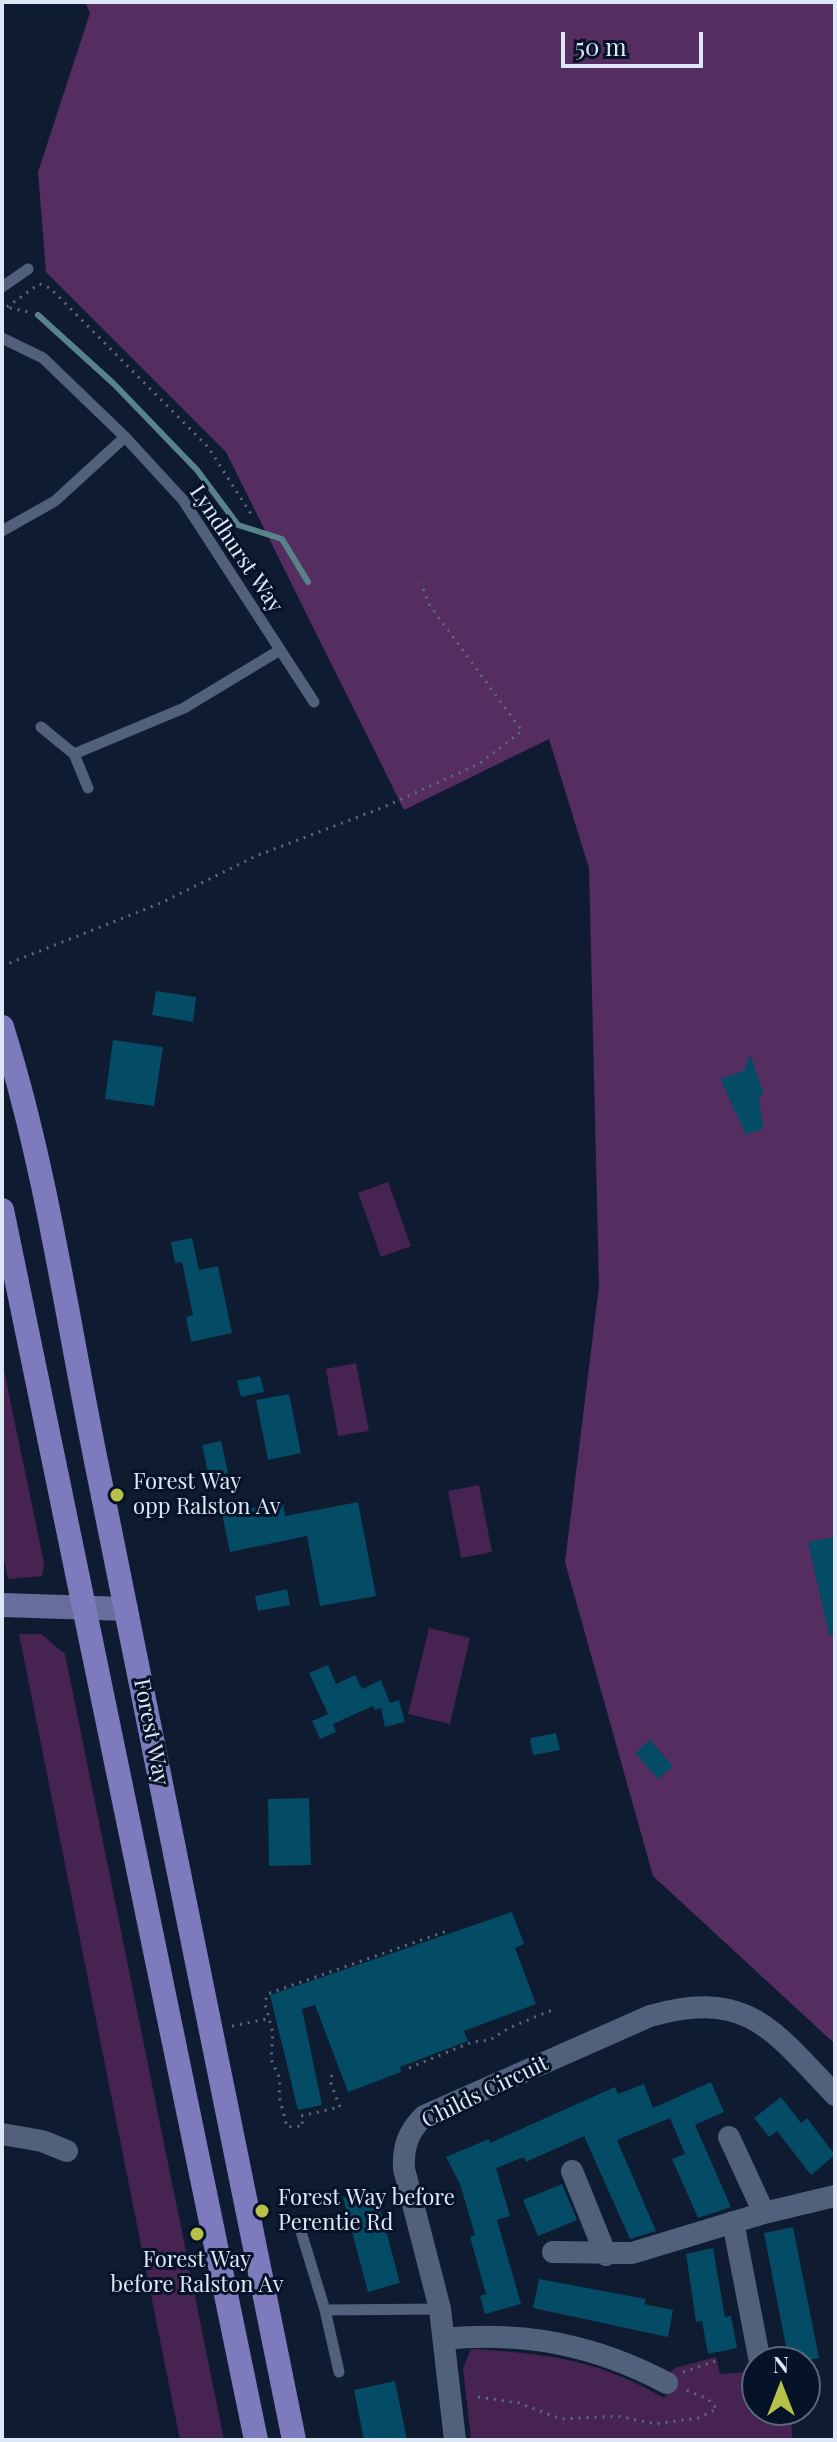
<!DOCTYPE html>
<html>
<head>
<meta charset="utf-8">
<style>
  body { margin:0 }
  #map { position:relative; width:837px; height:2442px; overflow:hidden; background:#0e1b31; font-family:"Playfair Display",serif }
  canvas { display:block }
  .frame { position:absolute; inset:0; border:4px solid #dde7f6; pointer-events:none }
  .north { position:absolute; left:741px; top:2346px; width:80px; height:80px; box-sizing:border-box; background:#061227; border:2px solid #5c677a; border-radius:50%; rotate:0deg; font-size:22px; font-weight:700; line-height:32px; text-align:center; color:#dde7f6 }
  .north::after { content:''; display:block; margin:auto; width:28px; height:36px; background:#b7c147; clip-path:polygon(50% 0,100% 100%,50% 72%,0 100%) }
  .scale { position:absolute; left:561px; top:32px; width:142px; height:36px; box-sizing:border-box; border:4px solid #dde7f6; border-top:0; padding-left:10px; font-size:24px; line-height:28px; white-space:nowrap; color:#dde7f6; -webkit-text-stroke:6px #061227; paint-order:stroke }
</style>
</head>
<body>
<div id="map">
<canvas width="837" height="2442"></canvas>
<div class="frame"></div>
<div class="north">N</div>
<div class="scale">50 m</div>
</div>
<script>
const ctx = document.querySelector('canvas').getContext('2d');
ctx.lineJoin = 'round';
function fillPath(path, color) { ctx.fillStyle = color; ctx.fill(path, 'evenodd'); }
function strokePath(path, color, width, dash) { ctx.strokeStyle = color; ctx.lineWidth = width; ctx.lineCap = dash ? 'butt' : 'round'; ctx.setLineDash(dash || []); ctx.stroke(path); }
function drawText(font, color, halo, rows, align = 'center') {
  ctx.font = font + ' "Playfair Display",serif'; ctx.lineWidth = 6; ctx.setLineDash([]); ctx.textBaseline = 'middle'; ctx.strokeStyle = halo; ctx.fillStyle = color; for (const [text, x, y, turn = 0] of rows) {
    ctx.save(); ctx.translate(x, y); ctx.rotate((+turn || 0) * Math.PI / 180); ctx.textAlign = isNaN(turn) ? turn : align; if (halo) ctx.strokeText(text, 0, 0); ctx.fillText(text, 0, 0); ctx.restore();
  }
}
const green = new Path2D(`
  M 388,1182 L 411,1246 L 381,1257 L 358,1193 Z
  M 2,1361 L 44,1563 L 42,1576 L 8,1579 L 2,1548 Z
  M 356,1363 L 369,1431 L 338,1436 L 326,1369 Z
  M 479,1485 L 492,1552 L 461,1558 L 448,1491 Z
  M 429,1628 L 470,1638 L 450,1724 L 408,1714 Z
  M 19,1634 L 41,1634 L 65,1654 L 224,2440 L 180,2440 Z
  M 471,2349 C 545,2353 599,2360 664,2398 L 675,2379 L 669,2373 L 675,2368 L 716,2357 L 720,2374 L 749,2372 L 757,2410 L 791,2410 L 792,2440 L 471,2440 L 463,2368 Z`);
const forest = new Path2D(`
  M 85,2 L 835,2 L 835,2044 L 653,1876 L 565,1562 L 599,1286 L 589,868 L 549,739 L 404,810 L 226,452 L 46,272 L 38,172 L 90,13 Z`);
const stream = new Path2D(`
  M 38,315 L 114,384 L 197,470 L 238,525 L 282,539 L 308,582`);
const building = new Path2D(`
  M 156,991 L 196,997 L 193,1022 L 152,1015 Z
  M 113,1040 L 163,1047 L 154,1106 L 105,1099 Z
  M 750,1054 L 764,1094 L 759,1096 L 763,1129 L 746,1135 L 720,1079 L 744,1071 Z
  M 192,1238 L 199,1270 L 218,1266 L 232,1333 L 191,1342 L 186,1317 L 193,1315 L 182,1262 L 175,1263 L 171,1242 Z
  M 260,1376 L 264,1392 L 241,1397 L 237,1381 Z
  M 289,1394 L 301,1453 L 268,1460 L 256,1400 Z
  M 221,1441 L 228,1473 L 209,1477 L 202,1445 Z
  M 283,1502 L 285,1516 L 358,1502 L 376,1596 L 320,1606 L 307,1536 L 230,1552 L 222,1514 Z
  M 835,1537 L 835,1635 L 829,1635 L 808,1542 Z
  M 287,1589 L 290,1605 L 258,1611 L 255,1596 Z
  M 328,1665 L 336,1684 L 355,1675 L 362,1689 L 381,1680 L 390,1703 L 399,1700 L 405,1722 L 385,1727 L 381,1708 L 375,1710 L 373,1706 L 333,1724 L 336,1732 L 320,1739 L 312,1721 L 328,1714 L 309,1673 Z
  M 556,1733 L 560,1750 L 533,1755 L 530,1738 Z
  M 650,1740 L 673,1766 L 658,1779 L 635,1753 Z
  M 309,1798 L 311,1865 L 269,1866 L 268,1799 Z
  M 512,1912 L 524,1944 L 515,1948 L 536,2004 L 464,2031 L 468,2041 L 400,2067 L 401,2072 L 348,2092 L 315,2005 L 302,2009 L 322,2105 L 298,2110 L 270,1995 Z
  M 711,2082 L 724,2112 L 695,2125 L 731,2207 L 698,2218 L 672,2159 L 685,2154 L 670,2118 L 617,2140 L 656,2231 L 630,2239 L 584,2136 L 526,2162 L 524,2157 L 496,2168 L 510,2216 L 497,2220 L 521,2304 L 485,2314 L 480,2296 L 486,2294 L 470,2237 L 475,2235 L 460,2184 L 446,2157 L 489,2139 L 490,2143 L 615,2087 L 618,2094 L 644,2084 L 653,2108 Z
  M 781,2097 L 801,2123 L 807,2118 L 835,2155 L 811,2175 L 777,2131 L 769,2137 L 754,2118 Z
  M 562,2184 L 577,2220 L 538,2236 L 523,2200 Z
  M 375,2189 L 400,2283 L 368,2292 L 343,2198 Z
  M 793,2227 L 819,2358 L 798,2362 L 789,2362 L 764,2233 Z
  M 713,2248 L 725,2317 L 731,2316 L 737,2348 L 708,2354 L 702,2321 L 696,2322 L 686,2254 Z
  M 539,2279 L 646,2299 L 644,2304 L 673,2310 L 668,2337 L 533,2308 Z
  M 395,2381 L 407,2440 L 364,2440 L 354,2390 Z`);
const path = new Path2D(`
  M 2,306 L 33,313
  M 7,307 L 39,284 L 50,288 L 208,447 L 251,514
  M 2,966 L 161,903 L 256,856 L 384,807 L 479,764 L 522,731 L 429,604 L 421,583
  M 232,2026 L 267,2019
  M 409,2068 L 472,2042 L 490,2040 L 509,2028 L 552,2010
  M 332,2075 L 330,2081 L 340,2107 L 301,2116 L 303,2126 L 287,2127 L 279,2096 L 280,2079 L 271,2059 L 273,2033 L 265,2004 L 267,1994 L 450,1930
  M 683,2372 L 716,2361
  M 478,2397 L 519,2403 L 561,2419 L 618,2416 L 655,2424 L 698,2418 L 717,2409 L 708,2399 L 686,2390`);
const lane = new Path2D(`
  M 2,287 L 28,269
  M 2,338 L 43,358 L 125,437 L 183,500 L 314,702
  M 2,531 L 55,501 L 125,437
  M 41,727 L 74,754 L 88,788
  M 74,754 L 184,708 L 280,650
  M 298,2222 L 325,2310 L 339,2372
  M 325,2310 L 440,2309`);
const street = new Path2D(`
  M 2,2134 L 42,2141 L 67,2151
  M 729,2137 L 764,2213
  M 572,2171 L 606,2255
  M 733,2222 L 760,2362
  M 553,2252 L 632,2253 L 764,2213 L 835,2196
  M 444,2339 C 525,2331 595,2345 667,2383
  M 455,2440 L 440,2309 L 404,2169 C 403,2146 408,2132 424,2116 L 650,2016 C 747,1988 773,2030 835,2095`);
const secondary = new Path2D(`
  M 2,1605 L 126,1609`);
const primary = new Path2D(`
  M 2,1027 C 47,1170 67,1319 97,1466 C 162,1791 228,2115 294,2440
  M 2,1210 L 256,2440`);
const markers = [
  [117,1495,8,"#b7c147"],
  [262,2211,8,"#b7c147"],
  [197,2234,8,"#b7c147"]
];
const streetNames = [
  ["Lyndhurst Way",236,549,56],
  ["Forest Way",151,1732,79],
  ["Childs Circuit",485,2092,-26]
];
const poiNames = [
  ["Forest Way",133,1482],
  ["opp Ralston Av",133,1507],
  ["Forest Way before",278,2198],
  ["Perentie Rd",278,2223],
  ["Forest Way",197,2260,"center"],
  ["before Ralston Av",197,2285,"center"]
];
fillPath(green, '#472351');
fillPath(forest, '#552d60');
strokePath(stream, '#59838a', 6);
fillPath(building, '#044b65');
strokePath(path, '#5e6a7d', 3, [2, 6]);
strokePath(lane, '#51617b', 11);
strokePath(street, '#51617b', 22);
strokePath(secondary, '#676e9c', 24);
strokePath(primary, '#7d7bbd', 24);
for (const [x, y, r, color] of markers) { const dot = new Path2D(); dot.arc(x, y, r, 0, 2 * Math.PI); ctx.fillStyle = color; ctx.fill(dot); strokePath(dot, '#061227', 3); }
drawText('22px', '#dde7f6', '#061227', streetNames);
drawText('22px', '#dde7f6', '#061227', poiNames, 'left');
</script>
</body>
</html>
